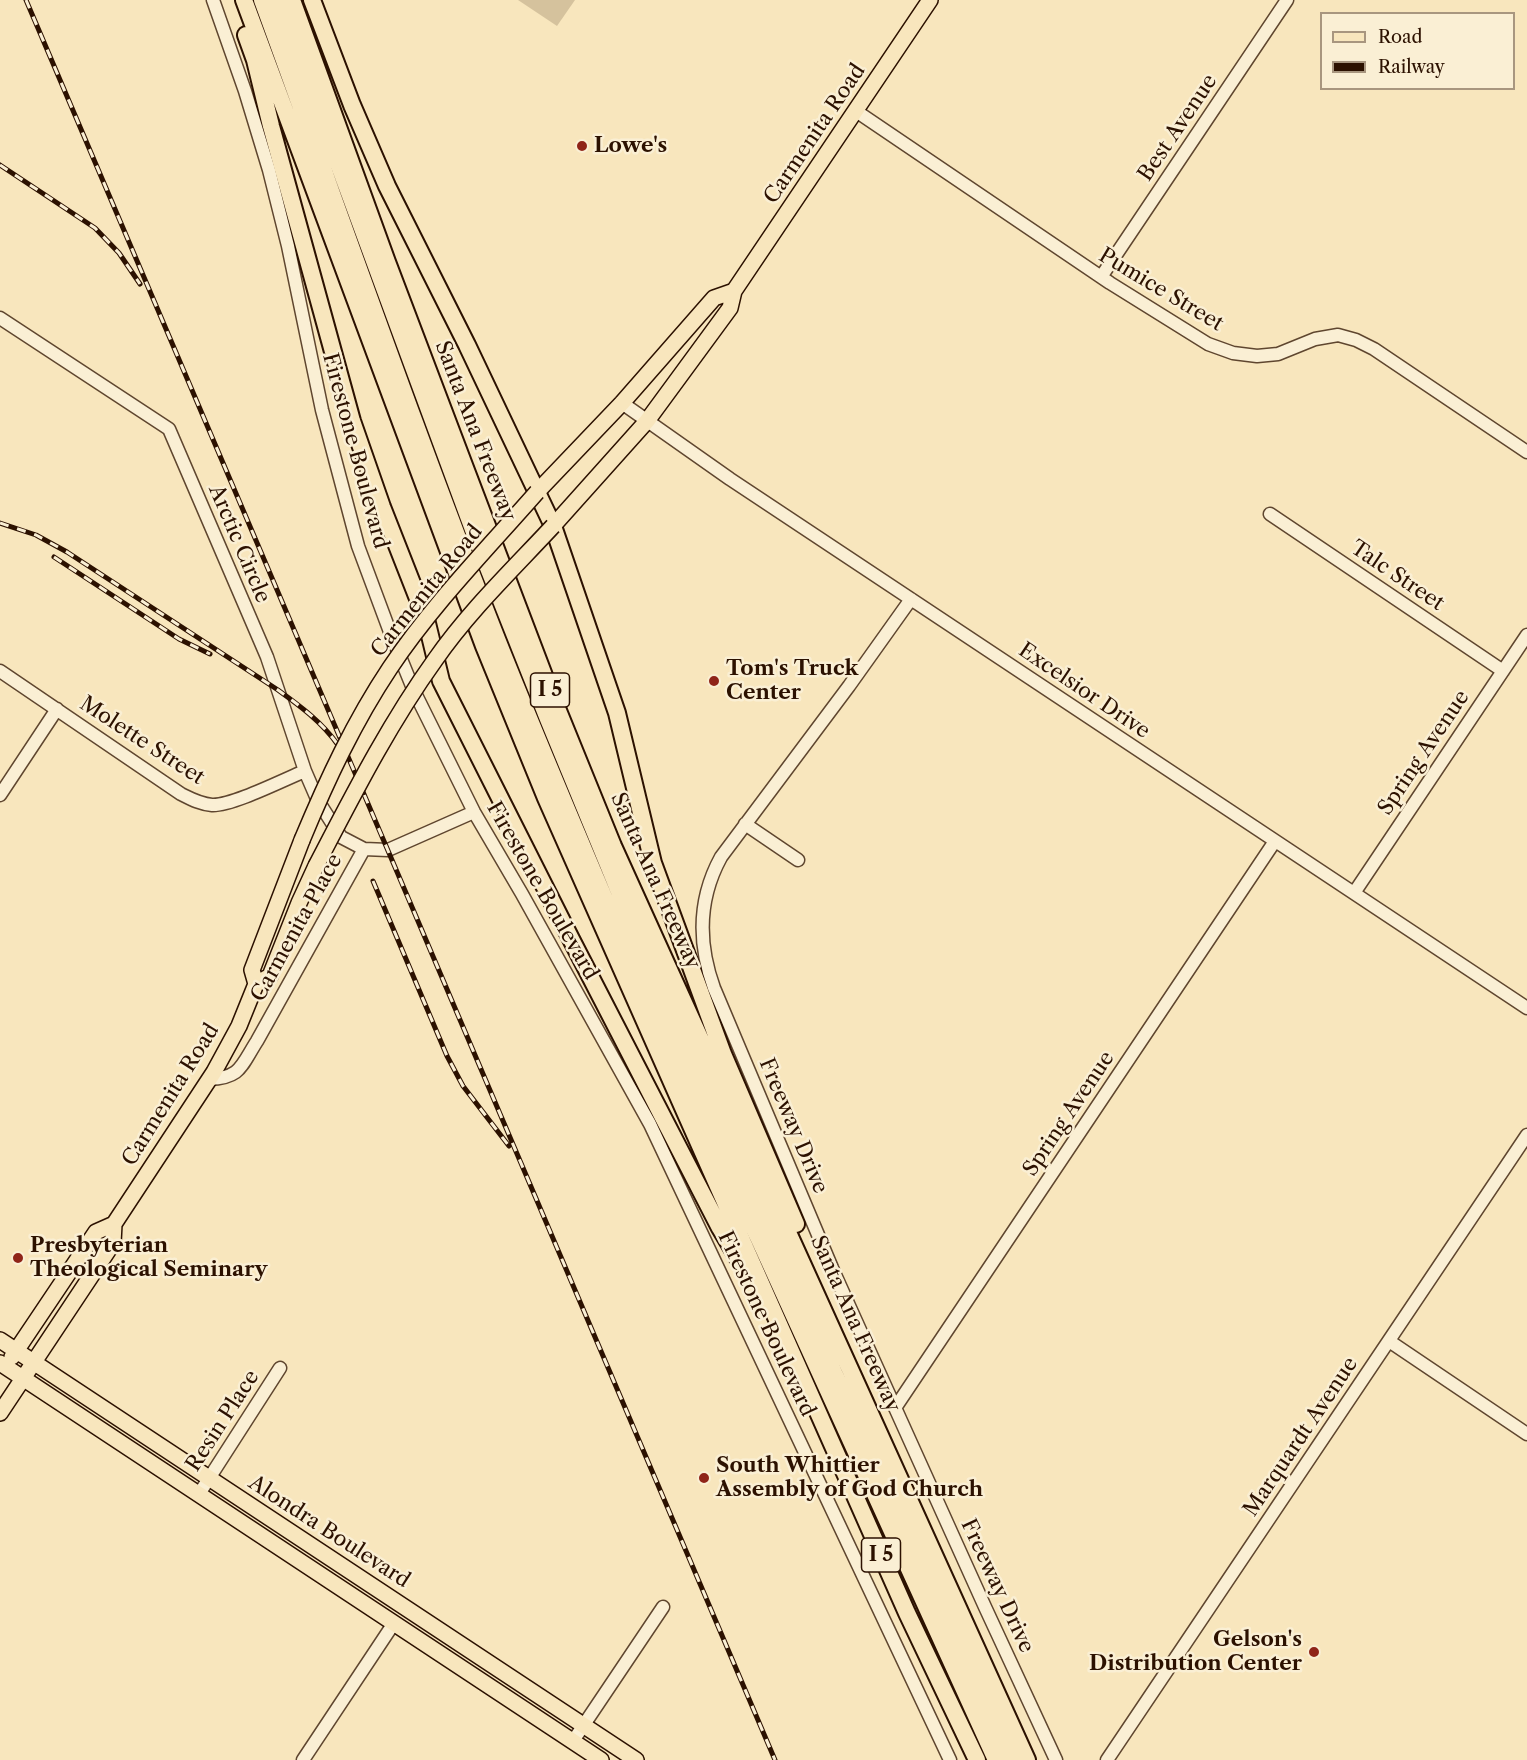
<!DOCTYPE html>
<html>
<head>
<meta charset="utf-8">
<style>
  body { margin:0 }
  #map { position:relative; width:1527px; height:1760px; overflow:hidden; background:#f8e6bd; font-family:"Libre Caslon Text",serif }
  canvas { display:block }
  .legend { position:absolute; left:1320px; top:12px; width:195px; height:78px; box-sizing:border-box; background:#faefd4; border:2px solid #a8967f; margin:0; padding:8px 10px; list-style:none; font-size:18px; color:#2c1100 }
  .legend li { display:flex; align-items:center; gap:12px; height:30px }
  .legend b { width:30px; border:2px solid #a8967f }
</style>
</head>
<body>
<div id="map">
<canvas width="1527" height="1760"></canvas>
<ul class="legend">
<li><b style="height:8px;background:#f8e6bd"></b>Road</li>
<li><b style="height:8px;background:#2c1100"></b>Railway</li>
</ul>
</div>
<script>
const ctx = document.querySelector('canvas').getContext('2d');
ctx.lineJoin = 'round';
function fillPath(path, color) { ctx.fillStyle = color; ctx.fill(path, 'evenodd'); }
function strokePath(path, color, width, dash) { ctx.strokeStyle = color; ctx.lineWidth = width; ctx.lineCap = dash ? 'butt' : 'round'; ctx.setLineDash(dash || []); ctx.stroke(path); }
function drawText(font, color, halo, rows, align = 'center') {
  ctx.font = font + ' "Libre Caslon Text",serif'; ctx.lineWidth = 5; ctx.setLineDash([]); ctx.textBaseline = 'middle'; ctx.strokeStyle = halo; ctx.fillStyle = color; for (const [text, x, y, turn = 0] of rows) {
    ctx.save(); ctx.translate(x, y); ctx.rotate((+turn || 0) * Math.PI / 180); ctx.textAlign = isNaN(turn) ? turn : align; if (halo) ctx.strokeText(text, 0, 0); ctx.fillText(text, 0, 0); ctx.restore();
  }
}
const green = new Path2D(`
  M 518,0 L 575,0 L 557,26 Z`);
const minor = new Path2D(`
  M 213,0 L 245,91 L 269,170 L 288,246 L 322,410 L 358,546 L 390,632 L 414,691 L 474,812 L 522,894 L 650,1124 L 950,1760
  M 856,111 L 1110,283 L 1208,344 L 1233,353 L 1257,356 L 1278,354 L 1315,339 L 1338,335 L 1356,340 L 1374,349 L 1527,452
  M 1101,277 L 1287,0
  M 0,318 L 169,429 L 267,657 L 305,771 L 318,801 L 341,837 L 364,849 L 388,850 L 474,812
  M 622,403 L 730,479 L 1527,1008
  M 1270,514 L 1503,671
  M 911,599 L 849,686 L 721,857 C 698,899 698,944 714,988 L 832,1268 L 985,1607 L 1056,1760
  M 0,671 L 181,794 C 191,799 200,804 212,805 C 232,806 285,779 305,771
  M 0,795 L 57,709
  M 745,824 L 798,860
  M 1354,893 L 1527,635
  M 209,1079 C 241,1078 241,1066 257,1041 L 364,849
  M 1389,1341 L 1527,1434
  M 895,1408 L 1275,841
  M 199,1494 L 280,1368
  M 573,1741 L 663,1607
  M 303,1760 L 394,1623
  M 1107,1760 L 1527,1135`);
const major = new Path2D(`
  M 537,492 L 622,403 L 714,298 L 734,291
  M 553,526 L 647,421 L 730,308 L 734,291 L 930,0
  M 256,984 L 252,970 L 302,840
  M 0,1340 L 636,1760
  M 12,1357 L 96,1232 L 114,1224
  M 0,1363 L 601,1760
  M 0,1413 L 113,1243 L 114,1224 L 214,1072 L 239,1026 L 256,984 L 270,976 L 299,903 L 316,866`);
const highway = new Path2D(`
  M 244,0 L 484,646 L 546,798 L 907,1613 L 977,1760
  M 262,0 C 340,213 414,428 497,639 C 534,732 573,824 612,916 L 996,1760
  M 278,0 L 475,535 L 548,719 L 625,906 L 835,1375 L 1012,1760
  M 292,0 L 387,262 L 467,473 L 548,686 L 613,846 L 1027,1760
  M 312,0 L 352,105 L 387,186 L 467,345 L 553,526 L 617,713 L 653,863 L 723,1054 L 796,1224
  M 246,35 L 255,60 L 271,126 L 352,421 L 382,507 L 426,619 L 441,681 L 571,939 L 720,1228 L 745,1270`);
const rail = new Path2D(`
  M 26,0 L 775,1760
  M 0,165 L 95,228 L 119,253 L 140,284
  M 0,523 L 36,535 L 67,552 L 278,690 C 300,706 322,722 338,745
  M 54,557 L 179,639 L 210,654
  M 373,881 L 447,1056 L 463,1086 L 509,1146`);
const majorBridge = new Path2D(`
  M 302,840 C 327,780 354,722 390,668 C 432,605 487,549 537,492
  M 316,866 C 353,795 389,724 435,660 C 469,611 513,569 553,526`);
const markers = [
  [582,146,6,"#8f2418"],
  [714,681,6,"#8f2418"],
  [18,1258,6,"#8f2418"],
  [704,1478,6,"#8f2418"],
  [1314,1652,6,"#8f2418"]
];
const shields = [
  [550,690,39],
  [881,1555,39]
];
const shieldNames = [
  ["I 5",550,690],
  ["I 5",881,1555]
];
const streetNames = [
  ["Best Avenue",1178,128,-56],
  ["Carmenita Road",815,134,-56],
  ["Pumice Street",1161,290,31],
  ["Santa Ana Freeway",475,431,69],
  ["Firestone Boulevard",355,451,75],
  ["Arctic Circle",239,544,67],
  ["Talc Street",1397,576,34],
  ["Carmenita Road",427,591,-51],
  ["Excelsior Drive",1084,691,34],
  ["Molette Street",142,741,33],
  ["Spring Avenue",1424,753,-56],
  ["Santa Ana Freeway",655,881,66],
  ["Firestone Boulevard",542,891,60],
  ["Carmenita Place",297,928,-61],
  ["Carmenita Road",171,1095,-58],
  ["Spring Avenue",1069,1114,-56],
  ["Freeway Drive",793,1126,67],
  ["Firestone Boulevard",766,1324,65],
  ["Santa Ana Freeway",855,1324,66],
  ["Resin Place",223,1421,-57],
  ["Marquardt Avenue",1301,1437,-56],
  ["Alondra Boulevard",329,1532,33],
  ["Freeway Drive",997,1586,65]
];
const poiNames = [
  ["Lowe's",594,146],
  ["Tom's Truck",726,669],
  ["Center",726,693],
  ["Presbyterian",30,1246],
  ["Theological Seminary",30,1270],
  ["South Whittier",716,1466],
  ["Assembly of God Church",716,1490],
  ["Gelson's",1302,1640,"right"],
  ["Distribution Center",1302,1664,"right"]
];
fillPath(green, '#d5c29d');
strokePath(minor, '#5f462f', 15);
strokePath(major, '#2c1100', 18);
strokePath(highway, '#2c1100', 20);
strokePath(minor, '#faefd4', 12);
strokePath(major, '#f8e6bd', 15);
strokePath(highway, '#f8e6bd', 16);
strokePath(rail, '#2c1100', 5);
strokePath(rail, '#faefd4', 3, [9]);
strokePath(majorBridge, '#2c1100', 18, []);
strokePath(majorBridge, '#f8e6bd', 15);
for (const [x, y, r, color] of markers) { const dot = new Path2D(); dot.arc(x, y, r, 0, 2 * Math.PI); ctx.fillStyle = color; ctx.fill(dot); strokePath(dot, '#faefd4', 2); }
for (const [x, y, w] of shields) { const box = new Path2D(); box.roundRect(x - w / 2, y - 17, w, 34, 4.5); ctx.fillStyle = '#faefd4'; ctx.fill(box); strokePath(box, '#2c1100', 1.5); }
drawText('bold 20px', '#2c1100', null, shieldNames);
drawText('21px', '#2c1100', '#faefd4', streetNames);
drawText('bold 21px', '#2c1100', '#faefd4', poiNames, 'left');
</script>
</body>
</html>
